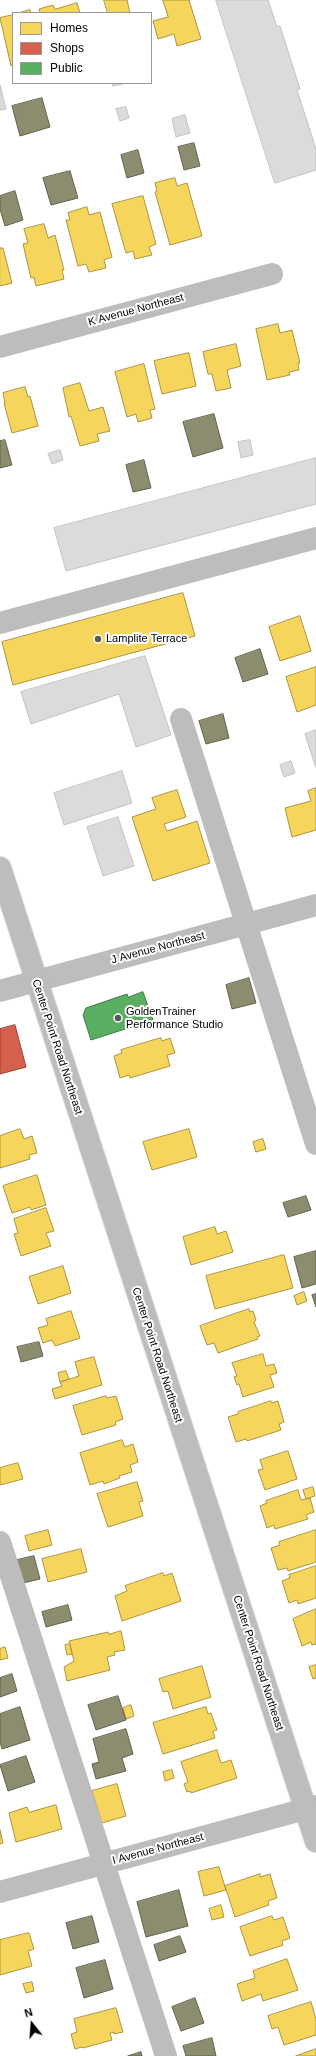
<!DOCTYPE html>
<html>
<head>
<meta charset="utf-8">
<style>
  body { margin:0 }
  #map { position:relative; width:316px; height:2056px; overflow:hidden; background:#fff; font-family:Helvetica,sans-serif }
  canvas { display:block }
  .legend { position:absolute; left:12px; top:12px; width:140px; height:72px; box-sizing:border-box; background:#fff; border:1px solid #999; margin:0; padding:5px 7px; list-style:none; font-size:12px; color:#000 }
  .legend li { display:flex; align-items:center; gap:8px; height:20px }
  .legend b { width:20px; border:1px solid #999 }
  .north { position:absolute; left:12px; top:2004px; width:40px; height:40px; -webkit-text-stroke:3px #fff; paint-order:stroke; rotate:343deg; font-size:11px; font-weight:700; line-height:16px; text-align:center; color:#000 }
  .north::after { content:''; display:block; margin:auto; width:14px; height:18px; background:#000; clip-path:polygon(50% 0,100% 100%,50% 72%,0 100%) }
</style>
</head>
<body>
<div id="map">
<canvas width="316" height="2056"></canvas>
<ul class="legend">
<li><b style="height:11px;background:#f6d55c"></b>Homes</li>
<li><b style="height:11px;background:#d6604d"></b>Shops</li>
<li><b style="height:11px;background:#5aae61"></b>Public</li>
</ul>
<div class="north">N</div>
</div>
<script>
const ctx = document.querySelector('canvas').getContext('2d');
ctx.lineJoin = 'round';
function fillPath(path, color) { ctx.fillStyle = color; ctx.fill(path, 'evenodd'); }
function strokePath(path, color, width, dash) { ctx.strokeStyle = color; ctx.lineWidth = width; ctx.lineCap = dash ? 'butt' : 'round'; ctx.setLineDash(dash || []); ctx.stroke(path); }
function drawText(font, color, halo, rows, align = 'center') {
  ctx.font = font + ' Helvetica,sans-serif'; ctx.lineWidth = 4; ctx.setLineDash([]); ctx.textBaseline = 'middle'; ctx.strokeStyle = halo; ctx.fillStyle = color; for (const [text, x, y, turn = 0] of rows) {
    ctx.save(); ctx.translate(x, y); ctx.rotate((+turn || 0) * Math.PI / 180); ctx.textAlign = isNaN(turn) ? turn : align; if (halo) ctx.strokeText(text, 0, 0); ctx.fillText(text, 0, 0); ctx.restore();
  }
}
const homes = new Path2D(`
  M 104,0 L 127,0 L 130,13 L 108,13 Z
  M 163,0 L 189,0 L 201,39 L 177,46 L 174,34 L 158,39 L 153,21 L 168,17 Z
  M 77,3 L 80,13 L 40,13 L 39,9 L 53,5 L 55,9 Z
  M 30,10 L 31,13 L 19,13 Z
  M 13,15 L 13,65 L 11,66 L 0,18 Z
  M 175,178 L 177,186 L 187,183 L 202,236 L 170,245 L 155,192 L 157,191 L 155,183 Z
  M 143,196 L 156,244 L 149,247 L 152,255 L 135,259 L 133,251 L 126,253 L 112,204 Z
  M 87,207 L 89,215 L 100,212 L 112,257 L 104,260 L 106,268 L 89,272 L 86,264 L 78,266 L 66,220 L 70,220 L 68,213 Z
  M 44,224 L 48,238 L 55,235 L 64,270 L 62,270 L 64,279 L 36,286 L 34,277 L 31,278 L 23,244 L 28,243 L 24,229 Z
  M 0,248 L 3,248 L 12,283 L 0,286 Z
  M 278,324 L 280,333 L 292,330 L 300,363 L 298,363 L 299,370 L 289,372 L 290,375 L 267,380 L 256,329 Z
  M 236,344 L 241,366 L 227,370 L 231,388 L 216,391 L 212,374 L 208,374 L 203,352 Z
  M 189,353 L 196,386 L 162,394 L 154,361 Z
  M 144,364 L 155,409 L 150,410 L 152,418 L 138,422 L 136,414 L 127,417 L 115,372 Z
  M 80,383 L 89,411 L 103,407 L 110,431 L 97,434 L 99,441 L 80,446 L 71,416 L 69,417 L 63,388 Z
  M 25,387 L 28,397 L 30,396 L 38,426 L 12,433 L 4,403 L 5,403 L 3,393 Z
  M 183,593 L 195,636 L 13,685 L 2,642 Z
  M 300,616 L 311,651 L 280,661 L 269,627 Z
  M 316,667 L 316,705 L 297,712 L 286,677 Z
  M 316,788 L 316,830 L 292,837 L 285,808 L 311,801 L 308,791 Z
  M 177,790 L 186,817 L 164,824 L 167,831 L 197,821 L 210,863 L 153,881 L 132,817 L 156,809 L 152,798 Z
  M 161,1038 L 162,1041 L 170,1038 L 175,1053 L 167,1055 L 170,1066 L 130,1078 L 129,1075 L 120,1078 L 114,1056 L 122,1053 L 121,1050 Z
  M 20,1129 L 24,1139 L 32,1136 L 37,1153 L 29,1155 L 30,1159 L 0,1168 L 0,1136 Z
  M 189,1129 L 197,1157 L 152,1170 L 143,1142 Z
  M 263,1139 L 266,1149 L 256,1152 L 253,1142 Z
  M 37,1175 L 46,1205 L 31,1210 L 30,1207 L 12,1213 L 3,1186 Z
  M 46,1208 L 54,1231 L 46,1233 L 51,1246 L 21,1256 L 14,1234 L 18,1233 L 14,1219 Z
  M 215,1227 L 217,1234 L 226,1231 L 233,1252 L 191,1265 L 183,1237 Z
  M 284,1255 L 293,1288 L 215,1309 L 206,1276 Z
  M 63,1266 L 71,1293 L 38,1304 L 29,1277 Z
  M 304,1292 L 307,1301 L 297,1305 L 294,1296 Z
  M 249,1309 L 250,1312 L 253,1311 L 256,1320 L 254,1322 L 260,1336 L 257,1337 L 258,1339 L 218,1353 L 214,1343 L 207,1345 L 200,1326 Z
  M 71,1311 L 80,1338 L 55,1346 L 52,1340 L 43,1343 L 38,1328 L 48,1325 L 46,1319 Z
  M 263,1354 L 266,1366 L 274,1364 L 277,1373 L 270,1375 L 274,1387 L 243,1397 L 239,1384 L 237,1385 L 234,1377 L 237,1376 L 232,1363 Z
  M 94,1357 L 102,1385 L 55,1399 L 52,1389 L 62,1386 L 60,1382 L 79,1376 L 75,1362 Z
  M 66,1371 L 69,1379 L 60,1382 L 58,1373 Z
  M 106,1396 L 107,1398 L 116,1396 L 123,1419 L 115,1422 L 116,1425 L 82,1435 L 73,1406 Z
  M 271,1401 L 272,1403 L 278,1401 L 284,1422 L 279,1424 L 281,1430 L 247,1441 L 246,1439 L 236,1442 L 228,1417 L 238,1414 L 238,1412 Z
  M 122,1440 L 125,1447 L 133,1444 L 138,1462 L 130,1465 L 132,1472 L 119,1476 L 120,1478 L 104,1484 L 103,1481 L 90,1485 L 80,1453 Z
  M 288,1451 L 297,1479 L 265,1490 L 258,1470 L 263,1469 L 260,1460 Z
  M 18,1463 L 23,1479 L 0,1485 L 0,1468 Z
  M 137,1482 L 143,1501 L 139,1502 L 143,1516 L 108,1527 L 97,1494 Z
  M 313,1487 L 315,1496 L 306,1499 L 303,1490 Z
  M 298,1490 L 301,1500 L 310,1498 L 314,1512 L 306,1515 L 308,1519 L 275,1529 L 274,1525 L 267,1528 L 260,1506 L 267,1503 L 266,1501 Z
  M 48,1530 L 52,1545 L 29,1551 L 25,1536 Z
  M 316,1530 L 316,1562 L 288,1571 L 287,1568 L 278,1570 L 271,1548 L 280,1545 L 279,1542 Z
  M 81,1549 L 87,1572 L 48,1582 L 42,1559 Z
  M 316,1566 L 316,1598 L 298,1604 L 297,1600 L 289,1603 L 282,1581 L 290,1578 L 289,1575 Z
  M 163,1573 L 164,1576 L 172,1573 L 181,1601 L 122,1621 L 115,1596 L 127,1591 L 125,1586 Z
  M 316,1609 L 316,1644 L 312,1645 L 311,1642 L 302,1646 L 293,1619 Z
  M 121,1631 L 125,1650 L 114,1652 L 115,1655 L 107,1657 L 110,1670 L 67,1681 L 64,1667 L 74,1661 L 69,1641 L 108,1632 L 109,1634 Z
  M 70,1644 L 72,1654 L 67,1655 L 65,1645 Z
  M 5,1647 L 8,1658 L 0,1660 L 0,1649 Z
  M 316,1665 L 316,1678 L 313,1679 L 309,1667 Z
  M 202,1666 L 211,1697 L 173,1709 L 168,1691 L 163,1692 L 159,1679 Z
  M 131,1705 L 134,1716 L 126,1719 L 123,1708 Z
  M 206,1707 L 208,1714 L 211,1713 L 217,1730 L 213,1731 L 215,1738 L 163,1754 L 153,1723 Z
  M 217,1750 L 221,1763 L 231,1760 L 237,1778 L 191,1793 L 190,1791 L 187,1792 L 184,1784 L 188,1782 L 181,1762 Z
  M 172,1770 L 174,1778 L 165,1781 L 163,1772 Z
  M 117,1784 L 126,1816 L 102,1823 L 92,1791 Z
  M 56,1805 L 62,1829 L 16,1842 L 9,1813 L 27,1807 L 29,1812 Z
  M 0,1830 L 3,1843 L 0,1844 Z
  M 219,1867 L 226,1890 L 204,1896 L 198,1872 Z
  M 260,1874 L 260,1877 L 270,1874 L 277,1898 L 268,1901 L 269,1905 L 235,1917 L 225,1886 Z
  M 221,1905 L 224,1917 L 212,1920 L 209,1909 Z
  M 272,1916 L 274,1920 L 283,1917 L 290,1938 L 282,1941 L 283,1945 L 250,1956 L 240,1927 Z
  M 29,1933 L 34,1949 L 28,1951 L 32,1966 L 0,1975 L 0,1940 Z
  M 287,1959 L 298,1990 L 263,2001 L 261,1994 L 242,2001 L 237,1984 L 255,1978 L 253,1971 Z
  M 32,1982 L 34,1991 L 26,1993 L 23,1984 Z
  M 311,2002 L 316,2019 L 316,2035 L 284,2045 L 278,2027 L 272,2029 L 268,2016 Z
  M 116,2008 L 123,2032 L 114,2034 L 114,2032 L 110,2033 L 112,2040 L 83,2048 L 82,2047 L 75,2049 L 71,2034 L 77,2032 L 74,2019 Z
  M 316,2049 L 316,2056 L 296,2056 Z`);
const shops = new Path2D(`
  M 15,1025 L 26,1067 L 0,1074 L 0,1029 Z`);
const public = new Path2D(`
  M 143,992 L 153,1020 L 91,1040 L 83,1015 L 86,1008 L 127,994 L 128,997 Z`);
const industry = new Path2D(`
  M 42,98 L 50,127 L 20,136 L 12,106 Z
  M 194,143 L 200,166 L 184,170 L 178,147 Z
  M 138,150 L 144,173 L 127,178 L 121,155 Z
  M 70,171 L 78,198 L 51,205 L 43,178 Z
  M 15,191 L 23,220 L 5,226 L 0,209 L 0,196 Z
  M 214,414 L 223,448 L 193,457 L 183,422 Z
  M 5,440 L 12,465 L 0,468 L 0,441 Z
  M 144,460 L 151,488 L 133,492 L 126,465 Z
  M 260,649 L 268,674 L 243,682 L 235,658 Z
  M 223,714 L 229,738 L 206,744 L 199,721 Z
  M 249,978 L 256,1003 L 232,1009 L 226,985 Z
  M 306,1196 L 311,1210 L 288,1217 L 283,1203 Z
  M 316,1251 L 316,1284 L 302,1288 L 294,1257 Z
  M 316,1294 L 316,1307 L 312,1295 Z
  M 39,1342 L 43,1356 L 21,1362 L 17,1347 Z
  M 34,1556 L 40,1579 L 23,1583 L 17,1560 Z
  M 68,1605 L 72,1620 L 46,1627 L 42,1612 Z
  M 12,1674 L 17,1691 L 0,1697 L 0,1678 Z
  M 118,1696 L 126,1720 L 96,1730 L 88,1705 Z
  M 20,1707 L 30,1740 L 2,1749 L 0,1742 L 0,1714 Z
  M 126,1729 L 133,1754 L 122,1758 L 126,1771 L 96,1779 L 92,1764 L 99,1762 L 93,1739 Z
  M 26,1756 L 35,1782 L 8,1791 L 0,1765 Z
  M 179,1890 L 188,1926 L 146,1937 L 137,1902 Z
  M 92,1916 L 99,1942 L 73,1949 L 66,1923 Z
  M 180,1936 L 186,1952 L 159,1961 L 154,1945 Z
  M 105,1960 L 113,1989 L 84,1998 L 76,1968 Z
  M 195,1998 L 204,2023 L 181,2031 L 172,2007 Z
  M 212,2038 L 216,2056 L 186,2056 L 183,2046 Z
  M 141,2052 L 142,2056 L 128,2056 Z`);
const building = new Path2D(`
  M 216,0 L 268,0 L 277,27 L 280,26 L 300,89 L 297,90 L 316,149 L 316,170 L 275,183 Z
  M 113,83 L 127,83 L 113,86 Z
  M 0,85 L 6,109 L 0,110 Z
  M 126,107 L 129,118 L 120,121 L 116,109 Z
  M 185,115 L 190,133 L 176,137 L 172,119 Z
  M 250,440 L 253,455 L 241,458 L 238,442 Z
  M 60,450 L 63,460 L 52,464 L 48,454 Z
  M 316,458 L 316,504 L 66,571 L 54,528 Z
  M 145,656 L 171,735 L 136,747 L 119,694 L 31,724 L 21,692 Z
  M 316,730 L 316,768 L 305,734 Z
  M 291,761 L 295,773 L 284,777 L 280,765 Z
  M 122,771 L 132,803 L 64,825 L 54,793 Z
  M 118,817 L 134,866 L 103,876 L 87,827 Z`);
const minor = new Path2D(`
  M 0,347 L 272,274
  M 0,623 L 316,538
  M 181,719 L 316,1144
  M 0,991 L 316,905
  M 0,1542 L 166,2056
  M 0,1892 L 316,1806`);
const major = new Path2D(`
  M 0,868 L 316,1841`);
const markers = [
  [98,639,4,"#595959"],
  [118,1018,4,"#595959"]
];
const streetNames = [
  ["K Avenue Northeast",136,310,-15],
  ["J Avenue Northeast",158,948,-15],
  ["Center Point Road Northeast",57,1047,72],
  ["Center Point Road Northeast",157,1355,72],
  ["Center Point Road Northeast",258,1663,72],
  ["I Avenue Northeast",158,1849,-15]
];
const poiNames = [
  ["Lamplite Terrace",106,639],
  ["GoldenTrainer",126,1012],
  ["Performance Studio",126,1025]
];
fillPath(homes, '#f6d55c');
strokePath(homes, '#ac9540', 1);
fillPath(shops, '#d6604d');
strokePath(shops, '#964336', 1);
fillPath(public, '#5aae61');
strokePath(public, '#3f7a44', 1);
fillPath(industry, '#8c8c6e');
strokePath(industry, '#62624d', 1);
fillPath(building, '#dbdbdb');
strokePath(building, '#c3c3c3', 1);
strokePath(major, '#dbdbdb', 24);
strokePath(minor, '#bdbdbd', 22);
strokePath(major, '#bdbdbd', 22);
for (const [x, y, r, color] of markers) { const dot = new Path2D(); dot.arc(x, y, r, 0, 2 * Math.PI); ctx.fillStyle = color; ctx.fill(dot); strokePath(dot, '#fff', 1.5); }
drawText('11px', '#000', '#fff', streetNames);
drawText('11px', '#000', '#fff', poiNames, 'left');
</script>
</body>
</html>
